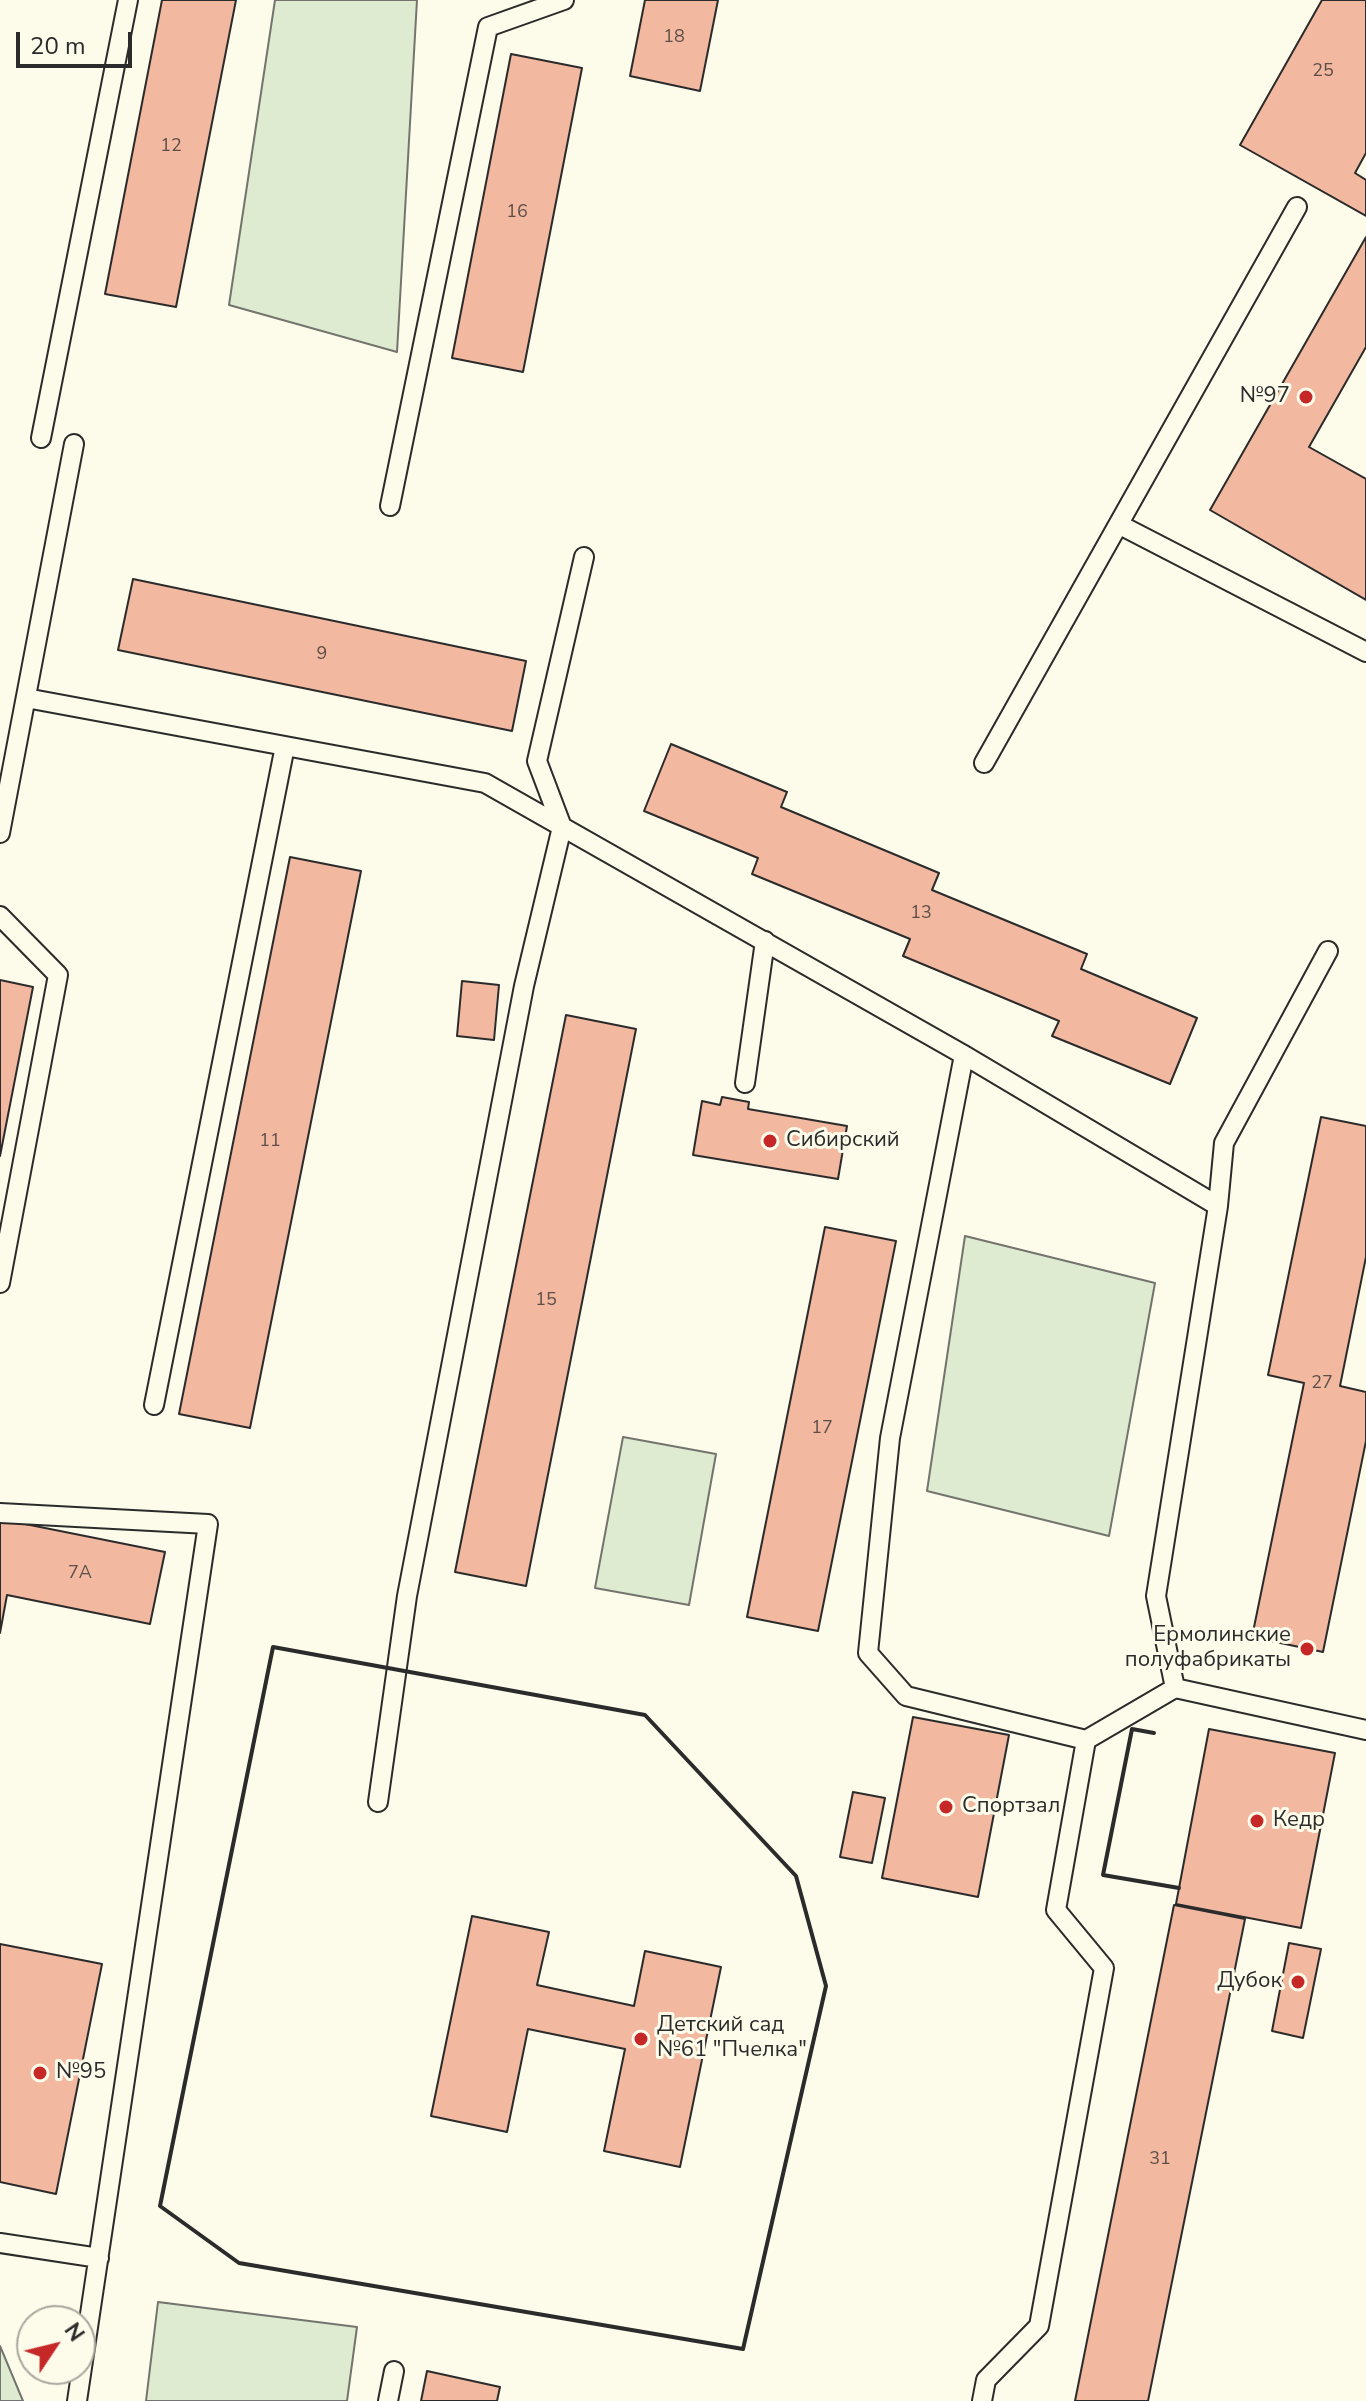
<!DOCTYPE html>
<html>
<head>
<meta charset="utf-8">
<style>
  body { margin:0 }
  #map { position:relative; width:1366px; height:2401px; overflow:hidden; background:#fdfbea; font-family:"Nunito Sans",sans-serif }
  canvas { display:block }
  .north { position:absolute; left:16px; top:2305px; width:80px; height:80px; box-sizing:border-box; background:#fdfbea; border:2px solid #a9a89e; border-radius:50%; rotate:55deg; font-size:22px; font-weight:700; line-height:32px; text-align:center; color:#2b2b2b }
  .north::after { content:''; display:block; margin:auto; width:28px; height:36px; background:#c62828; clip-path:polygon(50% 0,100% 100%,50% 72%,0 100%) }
  .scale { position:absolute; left:16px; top:32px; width:116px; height:36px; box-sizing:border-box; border:4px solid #2b2b2b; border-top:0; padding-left:10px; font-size:24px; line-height:28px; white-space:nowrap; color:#2b2b2b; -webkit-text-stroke:6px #fdfbea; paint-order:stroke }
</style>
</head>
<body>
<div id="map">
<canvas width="1366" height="2401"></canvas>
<div class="north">N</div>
<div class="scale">20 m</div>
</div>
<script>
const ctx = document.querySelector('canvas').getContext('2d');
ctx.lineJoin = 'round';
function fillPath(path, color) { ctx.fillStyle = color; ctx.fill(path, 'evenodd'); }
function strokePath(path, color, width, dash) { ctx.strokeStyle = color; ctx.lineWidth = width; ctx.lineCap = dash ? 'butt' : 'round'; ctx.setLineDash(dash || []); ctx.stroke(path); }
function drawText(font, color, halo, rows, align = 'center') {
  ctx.font = font + ' "Nunito Sans",sans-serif'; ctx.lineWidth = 6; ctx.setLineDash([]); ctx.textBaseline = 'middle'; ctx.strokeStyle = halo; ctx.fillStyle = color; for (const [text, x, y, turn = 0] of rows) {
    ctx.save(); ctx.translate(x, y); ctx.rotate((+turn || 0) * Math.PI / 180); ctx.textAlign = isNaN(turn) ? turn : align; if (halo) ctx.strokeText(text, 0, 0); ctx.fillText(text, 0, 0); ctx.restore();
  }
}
const green = new Path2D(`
  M 275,0 L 417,0 L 397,352 L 229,305 Z
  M 965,1236 L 1155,1283 L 1109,1536 L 927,1491 Z
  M 623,1437 L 716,1454 L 689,1605 L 595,1588 Z
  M 158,2302 L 357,2327 L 347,2401 L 146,2401 Z
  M 0,2346 L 23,2401 L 0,2401 Z`);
const building = new Path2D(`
  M 162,0 L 236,0 L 176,307 L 105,294 Z
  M 645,0 L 718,0 L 700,91 L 630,76 Z
  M 1322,0 L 1366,0 L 1366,153 L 1355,173 L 1366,180 L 1366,216 L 1240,145 Z
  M 511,54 L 582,68 L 523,372 L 452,358 Z
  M 1366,237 L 1366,347 L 1309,447 L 1366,479 L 1366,600 L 1210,510 Z
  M 133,579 L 526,661 L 512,731 L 118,650 Z
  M 671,744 L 787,792 L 781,807 L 939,873 L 932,890 L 1087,954 L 1081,969 L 1197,1018 L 1170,1084 L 1052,1036 L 1059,1021 L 903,956 L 910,939 L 752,874 L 758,858 L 644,811 Z
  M 290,857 L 361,871 L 250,1428 L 179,1414 Z
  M 0,980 L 33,987 L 0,1156 Z
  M 462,981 L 499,985 L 494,1040 L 457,1036 Z
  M 566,1015 L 636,1029 L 526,1586 L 455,1572 Z
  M 722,1097 L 749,1102 L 748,1109 L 847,1126 L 838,1179 L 693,1155 L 702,1101 L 720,1105 Z
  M 1321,1117 L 1366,1126 L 1366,1257 L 1340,1386 L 1366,1392 L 1366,1441 L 1323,1652 L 1252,1637 L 1304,1383 L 1268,1375 Z
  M 825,1227 L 896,1241 L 818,1631 L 747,1617 Z
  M 0,1519 L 165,1552 L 150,1624 L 7,1595 L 0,1633 Z
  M 913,1717 L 1009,1735 L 978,1897 L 882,1878 Z
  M 1209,1729 L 1335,1753 L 1301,1928 L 1176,1904 Z
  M 853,1792 L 885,1798 L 872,1863 L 840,1857 Z
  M 1174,1905 L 1245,1919 L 1148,2401 L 1075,2401 Z
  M 472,1916 L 549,1932 L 537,1985 L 634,2006 L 645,1951 L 721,1967 L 680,2167 L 604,2151 L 625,2049 L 528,2029 L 507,2132 L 431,2116 Z
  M 1289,1943 L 1321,1949 L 1303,2038 L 1272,2031 Z
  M 0,1944 L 102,1964 L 56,2194 L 0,2182 Z
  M 427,2371 L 500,2387 L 497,2401 L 421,2401 Z`);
const service = new Path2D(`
  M 41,438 L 128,0
  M 390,506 L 488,27 L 564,0
  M 1120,525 L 1366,652
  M 26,698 L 485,783 L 964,1055 L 1218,1206 L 1224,1143 L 1328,951
  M 984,763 L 1297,207
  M 0,833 L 74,444
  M 0,916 L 58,975 L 0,1283
  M 964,1055 L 890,1438 L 868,1653 L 906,1696 L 1086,1740 L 1175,1688
  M 745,1083 L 765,941
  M 1218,1206 L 1156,1596 L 1175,1688 L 1366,1730
  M 154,1405 L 285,746
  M 0,1513 L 208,1524 L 77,2401
  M 378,1802 L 407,1596 L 524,986 L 562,827 L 537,761 L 584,557
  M 0,2243 L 99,2258
  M 388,2401 L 394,2371
  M 982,2401 L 986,2380 L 1039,2326 L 1104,1968 L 1056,1910 L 1086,1740`);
const wall = new Path2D(`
  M 273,1647 L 645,1715 L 796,1876 L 826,1986 L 743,2349 L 239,2263 L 160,2206 Z
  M 1154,1733 L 1132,1729 L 1103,1875 L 1179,1888`);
const markers = [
  [1306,397,8,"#c62828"],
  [770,1141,8,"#c62828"],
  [1307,1649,8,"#c62828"],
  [946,1807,8,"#c62828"],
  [1257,1821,8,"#c62828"],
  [1298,1982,8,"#c62828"],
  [641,2039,8,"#c62828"],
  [40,2073,8,"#c62828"]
];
const numberNames = [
  ["18",674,38],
  ["25",1323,72],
  ["12",171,147],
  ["16",517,213],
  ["9",322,655],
  ["13",921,914],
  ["11",270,1142],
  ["15",546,1301],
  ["27",1322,1384],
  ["17",822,1429],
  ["7А",80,1574],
  ["31",1160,2160]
];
const poiNames = [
  ["№97",1290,397,"right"],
  ["Сибирский",786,1141],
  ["Ермолинские",1291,1636,"right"],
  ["полуфабрикаты",1291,1661,"right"],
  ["Спортзал",962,1807],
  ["Кедр",1273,1821],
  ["Дубок",1282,1982,"right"],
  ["Детский сад",657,2026],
  ["№61 \"Пчелка\"",657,2051],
  ["№95",56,2073]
];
fillPath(green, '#deebd1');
strokePath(green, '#74746e', 2);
fillPath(building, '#f2b8a0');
strokePath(building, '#2b2b2b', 2);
strokePath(service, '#2b2b2b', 22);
strokePath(service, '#fdfbea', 18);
strokePath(wall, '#2b2b2b', 4);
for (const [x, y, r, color] of markers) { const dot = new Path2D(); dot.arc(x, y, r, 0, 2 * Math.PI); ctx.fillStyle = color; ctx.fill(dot); strokePath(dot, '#fdfbea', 3); }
drawText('18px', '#5d4e48', null, numberNames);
drawText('22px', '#2b2b2b', '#fdfbea', poiNames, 'left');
</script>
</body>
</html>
